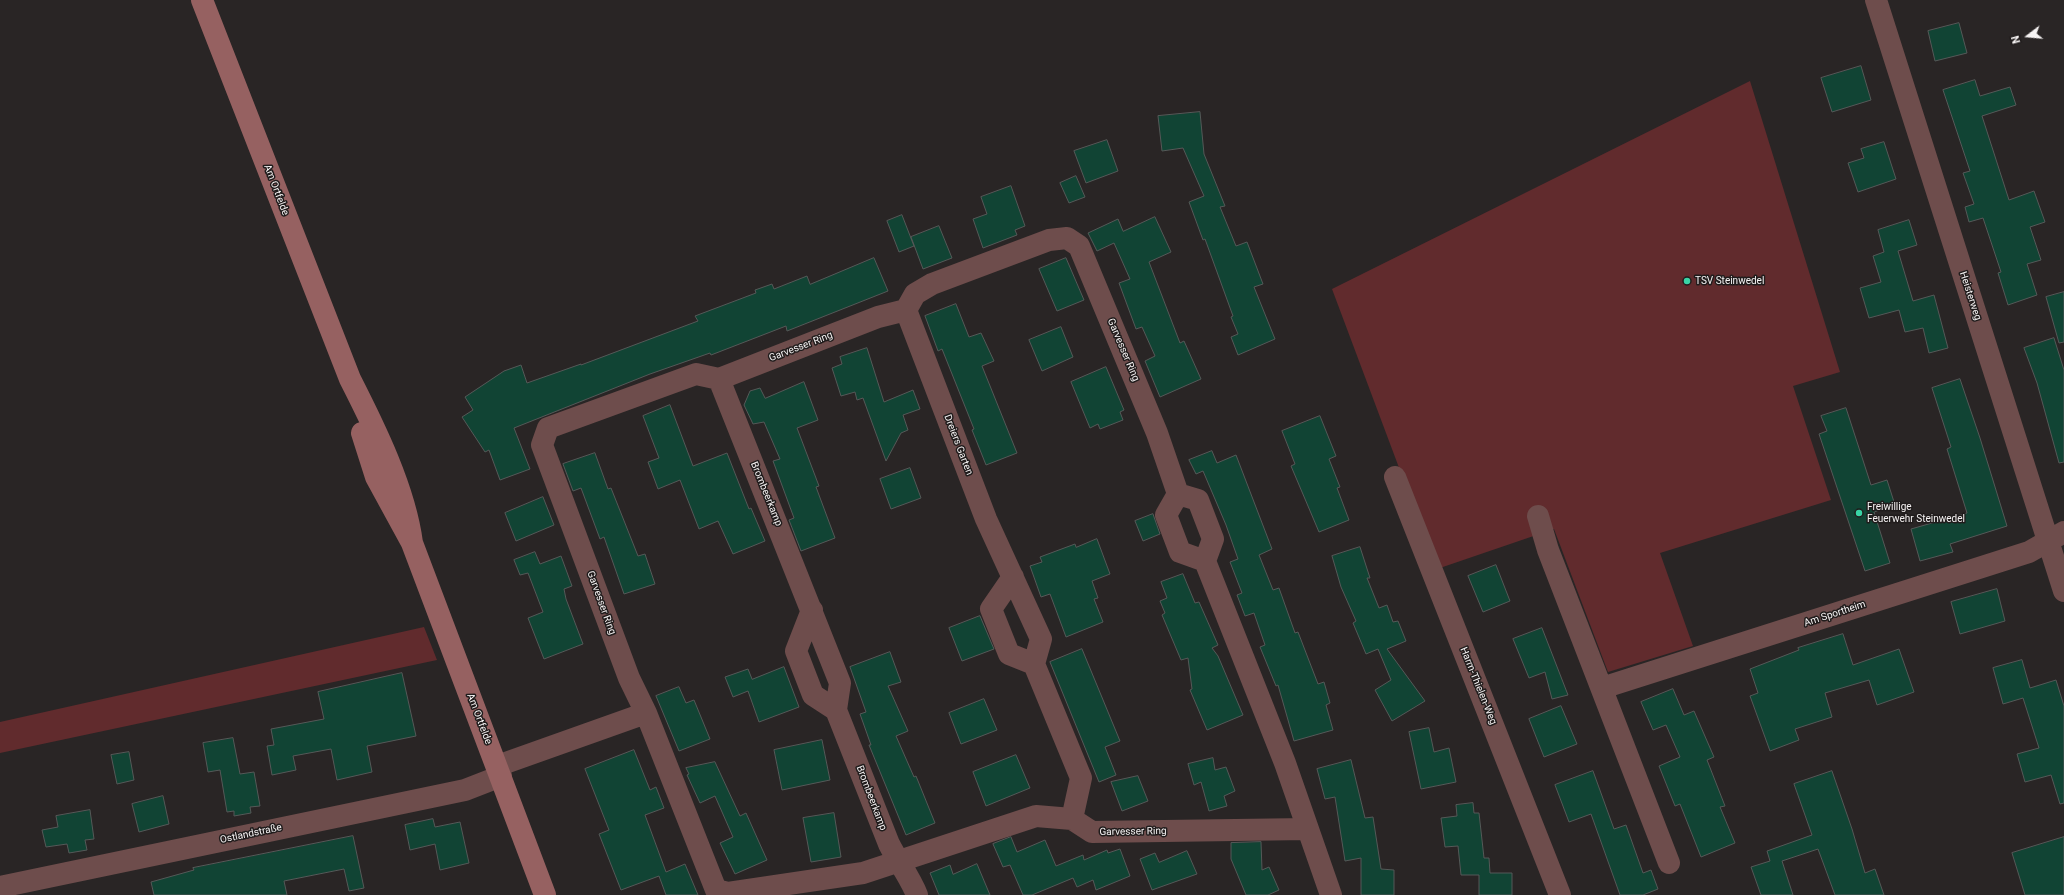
<!DOCTYPE html>
<html>
<head>
<meta charset="utf-8">
<style>
  body { margin:0 }
  #map { position:relative; width:2064px; height:895px; overflow:hidden; background:#292525; font-family:Roboto,sans-serif }
  canvas { display:block }
  .north { position:absolute; left:2008px; top:16px; width:40px; height:40px; -webkit-text-stroke:3px #201c1c; paint-order:stroke; rotate:254deg; font-size:11px; font-weight:700; line-height:16px; text-align:center; color:#f6f3f3 }
  .north::after { content:''; display:block; margin:auto; width:14px; height:18px; background:#f6f3f3; clip-path:polygon(50% 0,100% 100%,50% 72%,0 100%) }
</style>
</head>
<body>
<div id="map">
<canvas width="2064" height="895"></canvas>
<div class="north">N</div>
</div>
<script>
const ctx = document.querySelector('canvas').getContext('2d');
ctx.lineJoin = 'round';
function fillPath(path, color) { ctx.fillStyle = color; ctx.fill(path, 'evenodd'); }
function strokePath(path, color, width, dash) { ctx.strokeStyle = color; ctx.lineWidth = width; ctx.lineCap = dash ? 'butt' : 'round'; ctx.setLineDash(dash || []); ctx.stroke(path); }
function drawText(font, color, halo, rows, align = 'center') {
  ctx.font = font + ' Roboto,sans-serif'; ctx.lineWidth = 3; ctx.setLineDash([]); ctx.textBaseline = 'middle'; ctx.strokeStyle = halo; ctx.fillStyle = color; for (const [text, x, y, turn = 0] of rows) {
    ctx.save(); ctx.translate(x, y); ctx.rotate((+turn || 0) * Math.PI / 180); ctx.textAlign = isNaN(turn) ? turn : align; if (halo) ctx.strokeText(text, 0, 0); ctx.fillText(text, 0, 0); ctx.restore();
  }
}
const green = new Path2D(`
  M 1750,81 L 1840,372 L 1793,386 L 1831,500 L 1660,553 L 1693,646 L 1608,672 L 1554,529 L 1437,569 L 1332,289 Z
  M 424,627 L 437,660 L 0,753 L 0,722 Z`);
const building = new Path2D(`
  M 1959,23 L 1967,53 L 1935,61 L 1928,31 Z
  M 1861,66 L 1871,100 L 1832,112 L 1821,78 Z
  M 1975,80 L 1980,96 L 2010,87 L 2016,105 L 1982,116 L 2009,200 L 2034,191 L 2045,222 L 2030,227 L 2041,260 L 2027,264 L 2037,295 L 2008,305 L 1998,273 L 2001,272 L 1983,218 L 1969,222 L 1965,207 L 1974,204 L 1963,173 L 1970,171 L 1943,90 Z
  M 1200,112 L 1204,154 L 1225,206 L 1220,207 L 1236,246 L 1247,242 L 1263,284 L 1254,287 L 1275,339 L 1238,355 L 1231,337 L 1238,334 L 1231,317 L 1233,316 L 1205,239 L 1203,240 L 1189,202 L 1204,196 L 1183,148 L 1162,151 L 1158,116 Z
  M 1107,140 L 1118,171 L 1086,183 L 1074,151 Z
  M 1884,142 L 1896,179 L 1858,192 L 1848,163 L 1864,158 L 1861,149 Z
  M 1076,176 L 1085,197 L 1069,203 L 1060,183 Z
  M 1011,186 L 1025,226 L 1015,230 L 1017,235 L 983,248 L 973,219 L 987,214 L 981,197 Z
  M 902,215 L 914,246 L 899,252 L 887,221 Z
  M 1155,217 L 1171,252 L 1149,262 L 1180,343 L 1184,341 L 1201,379 L 1160,397 L 1145,361 L 1155,356 L 1142,327 L 1136,329 L 1119,283 L 1130,279 L 1114,243 L 1097,251 L 1088,233 L 1118,219 L 1123,231 Z
  M 1909,220 L 1917,245 L 1898,251 L 1913,301 L 1934,295 L 1948,348 L 1929,353 L 1923,328 L 1905,332 L 1899,310 L 1869,318 L 1860,288 L 1881,282 L 1873,256 L 1884,252 L 1878,230 Z
  M 939,226 L 952,258 L 923,269 L 911,237 Z
  M 874,258 L 888,291 L 787,331 L 786,326 L 711,355 L 710,353 L 650,374 L 514,428 L 530,469 L 500,480 L 489,450 L 485,452 L 462,417 L 473,410 L 465,397 L 504,371 L 521,365 L 527,383 L 581,364 L 581,365 L 698,321 L 695,316 L 756,293 L 755,290 L 772,284 L 774,289 L 807,276 L 810,284 Z
  M 1066,258 L 1084,300 L 1057,311 L 1039,269 Z
  M 2064,292 L 2064,342 L 2059,343 L 2046,297 Z
  M 956,304 L 969,337 L 981,333 L 994,361 L 982,366 L 1017,453 L 986,465 L 972,430 L 974,429 L 942,349 L 938,351 L 925,316 Z
  M 1061,327 L 1073,357 L 1042,371 L 1029,340 Z
  M 2054,338 L 2064,370 L 2064,462 L 2059,463 L 2037,383 L 2024,348 Z
  M 867,348 L 884,402 L 913,390 L 920,409 L 903,415 L 908,430 L 901,433 L 886,461 L 863,398 L 857,400 L 855,392 L 841,396 L 832,368 L 842,364 L 840,357 Z
  M 1106,367 L 1124,410 L 1120,412 L 1123,420 L 1100,429 L 1098,424 L 1090,428 L 1071,382 Z
  M 1960,379 L 1980,438 L 2007,526 L 1950,544 L 1953,552 L 1920,561 L 1911,529 L 1967,513 L 1947,449 L 1951,447 L 1932,388 Z
  M 804,382 L 818,420 L 797,428 L 819,486 L 816,487 L 835,538 L 801,551 L 789,520 L 794,518 L 773,461 L 780,459 L 764,422 L 753,424 L 744,405 L 750,391 L 760,388 L 765,398 Z
  M 670,405 L 693,466 L 727,453 L 749,509 L 751,508 L 765,541 L 733,554 L 718,521 L 699,529 L 680,480 L 658,489 L 648,462 L 659,458 L 643,416 Z
  M 1846,408 L 1871,485 L 1887,480 L 1895,505 L 1874,512 L 1890,563 L 1865,571 L 1819,434 L 1827,431 L 1821,416 Z
  M 1320,416 L 1336,456 L 1329,459 L 1340,487 L 1337,488 L 1349,520 L 1319,532 L 1291,466 L 1295,464 L 1282,431 Z
  M 1212,451 L 1217,463 L 1236,455 L 1272,549 L 1259,555 L 1273,590 L 1279,588 L 1295,633 L 1298,632 L 1318,684 L 1324,682 L 1330,703 L 1326,705 L 1333,730 L 1294,741 L 1278,685 L 1276,686 L 1260,647 L 1265,645 L 1254,613 L 1245,616 L 1237,595 L 1242,593 L 1230,562 L 1238,559 L 1226,525 L 1203,471 L 1196,474 L 1189,460 Z
  M 595,453 L 608,489 L 611,488 L 638,556 L 645,554 L 655,584 L 624,594 L 604,537 L 600,539 L 581,488 L 573,491 L 563,464 Z
  M 910,468 L 921,498 L 891,509 L 880,479 Z
  M 543,497 L 554,525 L 516,541 L 505,513 Z
  M 1153,514 L 1160,534 L 1143,541 L 1135,521 Z
  M 1097,539 L 1110,574 L 1092,581 L 1098,598 L 1094,599 L 1103,622 L 1066,637 L 1050,594 L 1041,597 L 1030,566 L 1042,562 L 1040,557 L 1075,544 L 1076,547 Z
  M 1360,547 L 1370,578 L 1367,578 L 1379,608 L 1387,605 L 1393,622 L 1398,621 L 1406,641 L 1387,649 L 1425,701 L 1392,721 L 1375,690 L 1391,680 L 1378,649 L 1366,654 L 1353,623 L 1356,621 L 1341,587 L 1332,556 Z
  M 535,552 L 540,564 L 561,556 L 572,586 L 564,589 L 566,599 L 583,644 L 544,659 L 528,618 L 543,612 L 528,573 L 520,575 L 514,560 Z
  M 1496,565 L 1510,601 L 1483,612 L 1468,576 Z
  M 1183,574 L 1195,603 L 1199,602 L 1218,645 L 1212,648 L 1218,656 L 1243,715 L 1207,730 L 1190,690 L 1192,689 L 1188,658 L 1181,660 L 1162,615 L 1165,613 L 1160,601 L 1167,598 L 1161,582 Z
  M 1997,589 L 2005,621 L 1960,634 L 1951,602 Z
  M 980,616 L 994,649 L 962,661 L 949,628 Z
  M 1542,628 L 1568,695 L 1552,699 L 1545,672 L 1529,678 L 1513,639 Z
  M 1843,634 L 1853,665 L 1899,649 L 1914,692 L 1877,705 L 1869,680 L 1825,693 L 1832,717 L 1795,729 L 1799,740 L 1770,751 L 1750,696 L 1758,693 L 1750,669 L 1799,650 L 1798,648 Z
  M 1082,649 L 1120,741 L 1105,747 L 1116,775 L 1099,782 L 1050,662 Z
  M 890,652 L 901,682 L 888,686 L 908,731 L 896,736 L 914,777 L 916,776 L 935,823 L 906,835 L 869,745 L 871,745 L 860,714 L 866,712 L 850,667 Z
  M 2022,660 L 2030,688 L 2056,680 L 2064,706 L 2064,803 L 2060,804 L 2051,775 L 2025,782 L 2017,754 L 2039,748 L 2023,698 L 2003,704 L 1993,668 Z
  M 784,667 L 799,707 L 759,722 L 748,691 L 733,697 L 725,677 L 748,669 L 752,679 Z
  M 402,673 L 416,736 L 367,746 L 372,772 L 337,780 L 331,749 L 293,756 L 296,770 L 272,775 L 267,746 L 274,745 L 271,729 L 324,719 L 318,692 Z
  M 679,687 L 686,703 L 694,700 L 710,739 L 679,751 L 656,696 Z
  M 1673,689 L 1684,715 L 1694,711 L 1714,757 L 1707,760 L 1725,806 L 1720,807 L 1735,843 L 1701,857 L 1680,804 L 1675,806 L 1659,766 L 1680,757 L 1666,725 L 1653,730 L 1641,702 Z
  M 984,699 L 997,730 L 961,744 L 949,713 Z
  M 1561,706 L 1577,744 L 1544,757 L 1529,719 Z
  M 1429,728 L 1434,752 L 1449,748 L 1456,782 L 1421,789 L 1409,732 Z
  M 233,738 L 240,774 L 254,772 L 260,806 L 250,807 L 251,813 L 234,816 L 234,811 L 227,812 L 220,770 L 208,772 L 203,743 Z
  M 822,740 L 830,780 L 782,790 L 774,750 Z
  M 634,750 L 650,790 L 656,787 L 664,808 L 645,815 L 666,872 L 685,864 L 698,895 L 666,895 L 659,876 L 621,890 L 599,834 L 609,830 L 585,769 Z
  M 129,752 L 134,780 L 117,784 L 111,755 Z
  M 1016,755 L 1030,788 L 986,806 L 973,772 Z
  M 1213,758 L 1215,770 L 1226,767 L 1235,791 L 1224,796 L 1227,806 L 1209,811 L 1201,782 L 1194,785 L 1188,764 Z
  M 1351,760 L 1365,818 L 1373,817 L 1381,869 L 1394,870 L 1394,895 L 1361,895 L 1361,858 L 1345,861 L 1335,797 L 1325,799 L 1317,769 Z
  M 715,762 L 740,816 L 746,813 L 767,860 L 735,874 L 720,843 L 733,837 L 715,796 L 700,803 L 687,775 L 689,774 L 686,768 Z
  M 1593,771 L 1614,829 L 1626,825 L 1643,873 L 1651,870 L 1658,889 L 1643,895 L 1620,895 L 1591,814 L 1569,822 L 1555,785 Z
  M 1832,771 L 1852,829 L 1865,873 L 1875,869 L 1884,895 L 1835,895 L 1818,849 L 1782,861 L 1793,895 L 1761,895 L 1751,867 L 1770,861 L 1767,851 L 1812,835 L 1794,784 Z
  M 1138,776 L 1148,801 L 1122,811 L 1111,782 Z
  M 163,796 L 169,824 L 139,832 L 132,804 Z
  M 1473,803 L 1474,813 L 1479,813 L 1484,858 L 1489,858 L 1490,873 L 1512,873 L 1512,895 L 1479,895 L 1479,875 L 1461,875 L 1458,846 L 1445,847 L 1441,818 L 1457,816 L 1456,805 Z
  M 90,810 L 94,839 L 85,840 L 87,850 L 69,853 L 67,844 L 46,847 L 42,830 L 58,827 L 56,816 Z
  M 834,813 L 841,857 L 811,862 L 803,818 Z
  M 433,819 L 435,827 L 460,822 L 469,863 L 440,870 L 435,844 L 410,850 L 405,825 Z
  M 353,836 L 364,888 L 349,891 L 344,869 L 284,881 L 287,895 L 154,895 L 151,882 L 194,870 L 193,868 Z
  M 1011,837 L 1017,852 L 1045,840 L 1056,866 L 1083,855 L 1084,860 L 1107,850 L 1108,853 L 1120,849 L 1130,876 L 1096,890 L 1093,880 L 1077,887 L 1073,878 L 1032,895 L 1023,895 L 1010,865 L 1003,867 L 993,844 Z
  M 2064,837 L 2064,895 L 2025,895 L 2012,853 Z
  M 1261,842 L 1262,870 L 1269,867 L 1279,890 L 1268,895 L 1246,895 L 1231,859 L 1231,843 Z
  M 1187,851 L 1197,874 L 1152,890 L 1140,859 L 1155,853 L 1159,862 Z
  M 977,864 L 990,895 L 939,895 L 930,873 L 950,865 L 953,874 Z`);
const street = new Path2D(`
  M 1876,0 L 2064,591
  M 906,310 L 986,519 L 1041,639 L 1034,664 L 1081,778 L 1072,819
  M 719,379 L 840,683 L 836,710 L 889,844 C 898,862 910,877 917,895
  M 1395,477 L 1560,895
  M 1178,494 L 1166,515 L 1180,552 L 1205,561
  M 1538,516 L 1548,550 L 1669,863
  M 1013,577 L 991,609 L 1009,654 L 1034,664
  M 812,610 L 796,651 L 813,695 L 836,710
  M 1602,688 L 2029,552 L 2064,532
  M 497,766 L 646,713
  M 1307,829 L 1092,832 L 1072,819 L 1036,816 L 863,873 L 728,893 L 716,890 L 646,713 L 629,678 L 542,445 L 548,428 L 696,374 L 719,379 L 878,317 L 906,310 L 915,294 L 932,284 L 1049,240 L 1067,238 L 1079,246 L 1157,433 L 1178,494 L 1198,500 L 1213,539 L 1205,561 L 1285,763 L 1331,895
  M 0,887 L 465,790 L 501,776`);
const secondary = new Path2D(`
  M 202,0 L 350,379 C 375,428 405,489 412,543
  M 362,433 L 376,477 L 412,543 L 545,895`);
const markers = [
  [1687,281,4,"#39d4a5"],
  [1859,513,4,"#39d4a5"]
];
const streetNames = [
  ["Am Ortfelde",276,190,69],
  ["Heisterweg",1970,296,72],
  ["Garvesser Ring",801,347,-21],
  ["Garvesser Ring",1123,350,67],
  ["Dreiers Garten",958,445,69],
  ["Brombeerkamp",766,494,68],
  ["Garvesser Ring",601,603,70],
  ["Am Sportheim",1835,614,-18],
  ["Harm-Thielen-Weg",1478,686,68],
  ["Am Ortfelde",479,719,69],
  ["Brombeerkamp",871,798,69],
  ["Garvesser Ring",1133,832,-1],
  ["Ostlandstraße",251,834,-12]
];
const poiNames = [
  ["TSV Steinwedel",1695,281],
  ["Freiwillige",1867,507],
  ["Feuerwehr Steinwedel",1867,519]
];
fillPath(green, '#612b2d');
fillPath(building, '#114434');
strokePath(building, '#555958', 1);
strokePath(street, '#6e4d4c', 22);
strokePath(secondary, '#966161', 22);
for (const [x, y, r, color] of markers) { const dot = new Path2D(); dot.arc(x, y, r, 0, 2 * Math.PI); ctx.fillStyle = color; ctx.fill(dot); strokePath(dot, '#201c1c', 1.5); }
drawText('10px', '#f6f3f3', '#201c1c', streetNames);
drawText('10px', '#f6f3f3', '#201c1c', poiNames, 'left');
</script>
</body>
</html>
